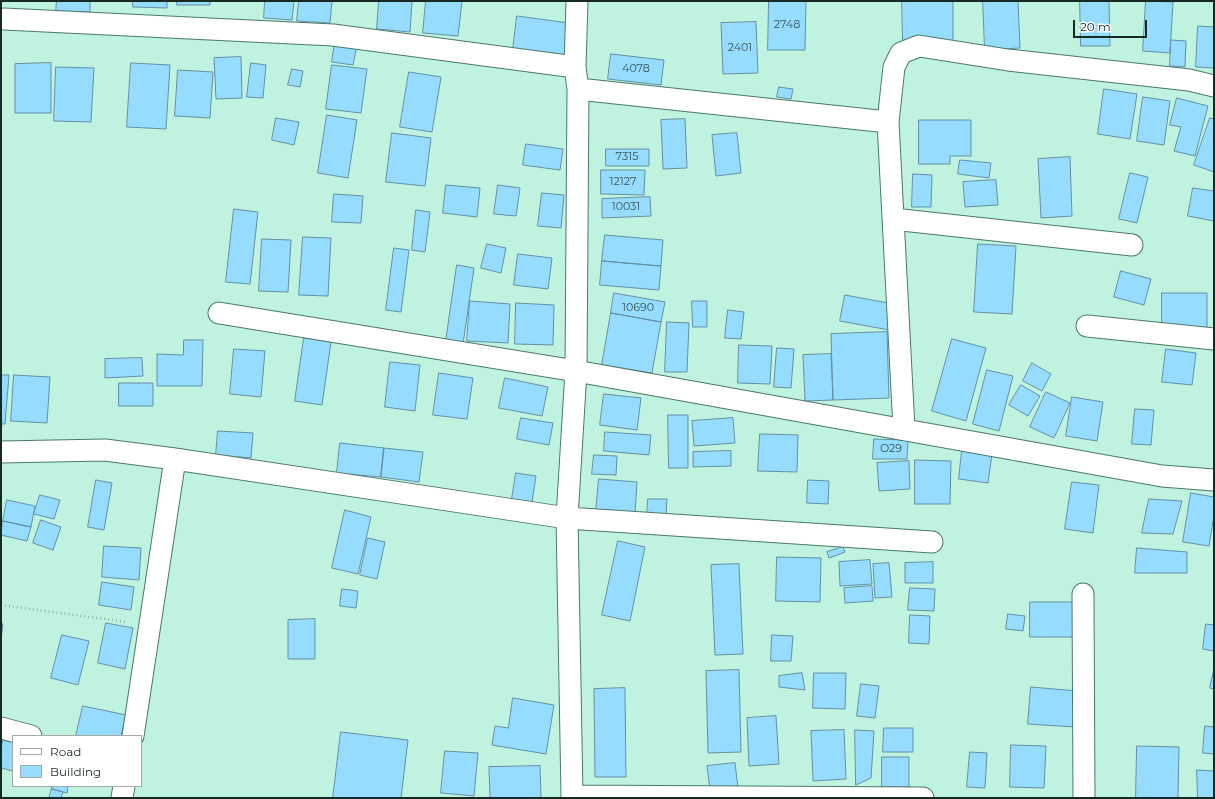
<!DOCTYPE html>
<html>
<head>
<meta charset="utf-8">
<style>
  body { margin:0 }
  #map { position:relative; width:1215px; height:799px; overflow:hidden; background:#bff3e0; font-family:Montserrat,sans-serif }
  canvas { display:block }
  .frame { position:absolute; inset:0; border:2px solid #162a23; pointer-events:none }
  .legend { position:absolute; left:12px; top:735px; width:130px; height:52px; box-sizing:border-box; background:#fff; border:1px solid #a2aaa7; margin:0; padding:5px 7px; list-style:none; font-size:12px; color:#162a23 }
  .legend li { display:flex; align-items:center; gap:8px; height:20px }
  .legend b { width:20px; border:1px solid #a2aaa7 }
  .scale { position:absolute; left:1073px; top:20px; width:74px; height:18px; box-sizing:border-box; border:2px solid #162a23; border-top:0; padding-left:5px; font-size:12px; line-height:14px; white-space:nowrap; color:#162a23; -webkit-text-stroke:3px #fff; paint-order:stroke }
</style>
</head>
<body>
<div id="map">
<canvas width="1215" height="799"></canvas>
<div class="frame"></div>
<ul class="legend">
<li><b style="height:5px;background:#fff"></b>Road</li>
<li><b style="height:11px;background:#96dcff"></b>Building</li>
</ul>
<div class="scale">20 m</div>
</div>
<script>
const ctx = document.querySelector('canvas').getContext('2d');
ctx.lineJoin = 'round';
function fillPath(path, color) { ctx.fillStyle = color; ctx.fill(path, 'evenodd'); }
function strokePath(path, color, width, dash) { ctx.strokeStyle = color; ctx.lineWidth = width; ctx.lineCap = dash ? 'butt' : 'round'; ctx.setLineDash(dash || []); ctx.stroke(path); }
function drawText(font, color, halo, rows, align = 'center') {
  ctx.font = font + ' Montserrat,sans-serif'; ctx.lineWidth = 3; ctx.setLineDash([]); ctx.textBaseline = 'middle'; ctx.strokeStyle = halo; ctx.fillStyle = color; for (const [text, x, y, turn = 0] of rows) {
    ctx.save(); ctx.translate(x, y); ctx.rotate((+turn || 0) * Math.PI / 180); ctx.textAlign = isNaN(turn) ? turn : align; if (halo) ctx.strokeText(text, 0, 0); ctx.fillText(text, 0, 0); ctx.restore();
  }
}
const building = new Path2D(`
  M 57,1 L 90,1 L 90,12 L 56,11 Z
  M 133,1 L 167,1 L 167,8 L 133,7 Z
  M 177,1 L 210,1 L 210,5 L 177,5 Z
  M 265,1 L 294,1 L 292,20 L 264,18 Z
  M 299,1 L 332,1 L 330,23 L 297,21 Z
  M 379,1 L 412,1 L 410,32 L 377,29 Z
  M 426,1 L 462,1 L 458,36 L 423,33 Z
  M 769,1 L 806,1 L 805,50 L 768,50 Z
  M 902,1 L 953,1 L 953,42 L 903,43 Z
  M 983,1 L 1018,1 L 1020,48 L 985,50 Z
  M 1080,1 L 1109,1 L 1110,46 L 1081,46 Z
  M 1146,1 L 1173,2 L 1170,53 L 1143,51 Z
  M 517,16 L 569,23 L 564,57 L 513,50 Z
  M 756,22 L 758,73 L 723,74 L 721,23 Z
  M 1198,26 L 1214,27 L 1214,68 L 1196,67 Z
  M 1171,40 L 1186,41 L 1185,67 L 1170,66 Z
  M 335,41 L 357,45 L 353,65 L 332,62 Z
  M 611,54 L 664,60 L 661,85 L 608,79 Z
  M 241,57 L 242,98 L 216,99 L 214,58 Z
  M 51,63 L 51,113 L 15,113 L 15,64 Z
  M 131,63 L 170,65 L 166,129 L 127,127 Z
  M 251,63 L 266,65 L 263,98 L 247,97 Z
  M 332,65 L 367,69 L 361,113 L 326,109 Z
  M 56,67 L 94,68 L 91,122 L 54,121 Z
  M 292,69 L 303,71 L 300,87 L 288,85 Z
  M 178,70 L 213,72 L 210,118 L 175,116 Z
  M 409,72 L 441,77 L 432,132 L 400,127 Z
  M 779,87 L 793,89 L 791,99 L 777,97 Z
  M 1104,89 L 1137,94 L 1130,139 L 1098,134 Z
  M 1143,97 L 1170,101 L 1164,145 L 1137,141 Z
  M 1177,98 L 1208,106 L 1195,156 L 1174,151 L 1181,127 L 1170,125 Z
  M 327,115 L 357,120 L 348,178 L 318,173 Z
  M 276,118 L 299,122 L 294,145 L 272,140 Z
  M 1210,118 L 1214,119 L 1214,172 L 1194,165 Z
  M 685,119 L 687,168 L 663,169 L 661,120 Z
  M 919,120 L 971,120 L 971,156 L 950,156 L 950,164 L 919,164 Z
  M 392,133 L 431,138 L 425,186 L 386,182 Z
  M 737,133 L 741,173 L 716,176 L 712,135 Z
  M 526,144 L 563,149 L 560,170 L 523,165 Z
  M 606,149 L 649,149 L 649,166 L 606,166 Z
  M 1070,157 L 1072,216 L 1041,218 L 1038,159 Z
  M 960,160 L 991,163 L 989,178 L 958,174 Z
  M 601,170 L 645,170 L 644,195 L 601,194 Z
  M 1130,173 L 1148,177 L 1137,223 L 1119,219 Z
  M 913,174 L 932,175 L 931,207 L 912,207 Z
  M 996,180 L 998,205 L 965,207 L 963,182 Z
  M 446,185 L 480,188 L 477,217 L 443,213 Z
  M 498,185 L 520,188 L 516,216 L 494,214 Z
  M 1193,188 L 1214,191 L 1214,221 L 1188,216 Z
  M 542,193 L 564,195 L 561,228 L 538,226 Z
  M 334,194 L 363,196 L 361,223 L 332,222 Z
  M 650,197 L 651,216 L 602,218 L 602,199 Z
  M 234,209 L 258,212 L 250,284 L 226,282 Z
  M 416,210 L 430,212 L 425,252 L 412,250 Z
  M 605,235 L 663,240 L 661,266 L 602,261 Z
  M 303,237 L 331,238 L 328,296 L 299,295 Z
  M 262,239 L 291,240 L 288,292 L 259,291 Z
  M 487,244 L 506,248 L 501,273 L 481,268 Z
  M 978,244 L 1016,246 L 1012,314 L 974,312 Z
  M 394,248 L 409,250 L 401,312 L 386,310 Z
  M 518,254 L 552,258 L 548,289 L 514,285 Z
  M 602,261 L 661,266 L 659,290 L 600,285 Z
  M 457,265 L 474,268 L 463,344 L 446,341 Z
  M 1121,271 L 1151,279 L 1144,305 L 1114,297 Z
  M 614,293 L 665,302 L 661,322 L 611,313 Z
  M 1162,293 L 1207,293 L 1207,331 L 1162,331 Z
  M 845,295 L 894,304 L 889,330 L 840,321 Z
  M 470,301 L 510,304 L 508,343 L 467,341 Z
  M 692,301 L 707,301 L 707,327 L 693,327 Z
  M 516,303 L 554,305 L 553,345 L 515,344 Z
  M 728,310 L 744,312 L 741,339 L 725,338 Z
  M 611,313 L 661,322 L 652,373 L 602,365 Z
  M 667,322 L 689,323 L 687,372 L 665,372 Z
  M 887,332 L 889,398 L 833,400 L 831,334 Z
  M 304,338 L 331,342 L 322,405 L 295,401 Z
  M 952,339 L 986,348 L 966,421 L 932,411 Z
  M 184,340 L 203,340 L 202,386 L 157,386 L 157,354 L 183,355 Z
  M 739,345 L 772,346 L 770,384 L 738,383 Z
  M 777,348 L 794,349 L 791,388 L 774,387 Z
  M 234,349 L 265,351 L 261,397 L 230,394 Z
  M 1166,349 L 1196,353 L 1192,385 L 1162,382 Z
  M 831,354 L 833,400 L 805,401 L 803,355 Z
  M 142,358 L 143,376 L 105,378 L 105,359 Z
  M 390,362 L 420,365 L 415,411 L 385,407 Z
  M 1032,363 L 1051,374 L 1042,391 L 1023,381 Z
  M 987,370 L 1013,376 L 999,431 L 973,424 Z
  M 439,373 L 473,378 L 467,419 L 433,415 Z
  M 1,375 L 9,375 L 5,424 L 1,424 Z
  M 14,375 L 50,377 L 47,423 L 11,421 Z
  M 505,378 L 548,387 L 542,416 L 499,408 Z
  M 119,383 L 153,383 L 153,406 L 119,406 Z
  M 1021,385 L 1040,396 L 1028,416 L 1009,405 Z
  M 1046,392 L 1070,403 L 1054,438 L 1030,427 Z
  M 604,394 L 641,398 L 637,430 L 600,425 Z
  M 1072,397 L 1103,402 L 1097,441 L 1066,436 Z
  M 1135,409 L 1154,410 L 1151,445 L 1132,444 Z
  M 668,415 L 688,415 L 688,468 L 669,468 Z
  M 521,418 L 553,423 L 549,445 L 517,439 Z
  M 733,418 L 735,443 L 694,446 L 692,421 Z
  M 218,431 L 253,433 L 251,458 L 216,455 Z
  M 605,432 L 651,435 L 649,455 L 604,451 Z
  M 760,434 L 798,435 L 797,472 L 758,471 Z
  M 874,439 L 908,440 L 907,459 L 873,459 Z
  M 340,443 L 384,448 L 381,477 L 337,473 Z
  M 384,448 L 423,452 L 419,482 L 381,477 Z
  M 731,451 L 731,466 L 693,467 L 693,452 Z
  M 962,451 L 992,454 L 988,483 L 959,479 Z
  M 594,455 L 617,456 L 616,475 L 592,474 Z
  M 915,460 L 951,461 L 950,504 L 915,504 Z
  M 909,461 L 910,489 L 879,491 L 877,463 Z
  M 516,473 L 536,476 L 532,502 L 512,499 Z
  M 599,479 L 637,482 L 635,514 L 596,511 Z
  M 96,480 L 112,483 L 104,530 L 88,527 Z
  M 808,480 L 829,481 L 828,504 L 807,503 Z
  M 1072,482 L 1099,485 L 1093,533 L 1065,529 Z
  M 1191,493 L 1214,497 L 1214,515 L 1209,546 L 1183,542 Z
  M 40,495 L 60,500 L 54,519 L 34,514 Z
  M 648,499 L 667,499 L 666,515 L 647,515 Z
  M 1149,499 L 1182,501 L 1173,534 L 1142,533 Z
  M 7,500 L 35,506 L 31,527 L 3,521 Z
  M 345,510 L 371,517 L 358,574 L 332,568 Z
  M 41,520 L 61,527 L 53,550 L 33,543 Z
  M 3,521 L 31,527 L 27,541 L 1,535 Z
  M 368,538 L 385,542 L 377,579 L 360,575 Z
  M 618,541 L 645,547 L 630,621 L 602,615 Z
  M 104,546 L 141,548 L 139,580 L 102,577 Z
  M 843,547 L 845,552 L 829,558 L 827,552 Z
  M 1137,548 L 1187,552 L 1187,573 L 1135,573 Z
  M 777,557 L 821,558 L 820,602 L 776,601 Z
  M 870,560 L 872,584 L 840,586 L 839,562 Z
  M 933,562 L 933,583 L 905,583 L 905,563 Z
  M 889,563 L 892,597 L 875,598 L 873,564 Z
  M 739,564 L 743,654 L 715,655 L 711,565 Z
  M 102,582 L 134,587 L 131,610 L 99,605 Z
  M 872,586 L 873,601 L 845,603 L 844,588 Z
  M 910,588 L 935,589 L 934,611 L 908,610 Z
  M 342,589 L 358,591 L 356,608 L 340,606 Z
  M 1030,602 L 1077,602 L 1076,637 L 1030,637 Z
  M 1008,614 L 1025,616 L 1023,631 L 1006,629 Z
  M 910,615 L 930,616 L 929,644 L 909,643 Z
  M 315,619 L 315,659 L 288,659 L 288,620 Z
  M 1,623 L 3,624 L 1,640 Z
  M 106,623 L 133,628 L 125,669 L 98,663 Z
  M 1206,624 L 1214,625 L 1214,651 L 1203,649 Z
  M 62,635 L 89,641 L 78,685 L 51,678 Z
  M 772,635 L 793,636 L 791,661 L 771,661 Z
  M 1214,669 L 1214,689 L 1210,688 Z
  M 739,670 L 741,752 L 708,753 L 706,671 Z
  M 802,673 L 805,690 L 779,687 L 779,676 Z
  M 814,673 L 846,673 L 845,709 L 813,708 Z
  M 861,684 L 879,686 L 875,718 L 857,716 Z
  M 1031,687 L 1078,691 L 1075,727 L 1028,724 Z
  M 625,688 L 626,777 L 595,777 L 594,689 Z
  M 513,698 L 554,705 L 546,754 L 492,745 L 495,726 L 508,728 Z
  M 83,706 L 126,715 L 121,736 L 76,736 Z
  M 776,716 L 779,764 L 749,766 L 747,718 Z
  M 1205,726 L 1214,727 L 1214,754 L 1203,753 Z
  M 884,728 L 913,728 L 913,752 L 883,752 Z
  M 844,730 L 846,779 L 813,781 L 811,731 Z
  M 855,730 L 874,731 L 871,778 L 856,785 Z
  M 341,732 L 408,740 L 401,798 L 333,798 Z
  M 4,738 L 13,741 L 13,771 L 1,768 L 1,748 Z
  M 1011,745 L 1046,746 L 1044,788 L 1010,787 Z
  M 1137,746 L 1179,747 L 1178,798 L 1136,798 Z
  M 445,751 L 478,753 L 474,796 L 441,793 Z
  M 970,752 L 987,753 L 985,788 L 967,787 Z
  M 882,757 L 909,757 L 909,787 L 882,787 Z
  M 735,763 L 738,787 L 710,790 L 707,766 Z
  M 540,766 L 541,798 L 490,798 L 489,767 Z
  M 1197,770 L 1214,771 L 1214,798 L 1198,798 Z
  M 52,786 L 68,786 L 67,793 L 52,789 Z
  M 52,789 L 63,792 L 61,798 L 49,798 Z`);
const path = new Path2D(`
  M 1,605 L 127,622`);
const minor = new Path2D(`
  M 4,19 L 333,35 L 575,67
  M 578,89 L 888,122 L 904,429
  M 888,122 L 894,67 L 901,53 L 919,46 L 1008,60 L 1189,80 L 1214,86
  M 893,219 L 1132,245
  M 219,313 L 576,371 L 1162,476 L 1214,480
  M 1087,326 L 1214,339
  M 1,452 L 105,450 L 175,459 L 567,518 L 932,542
  M 1083,594 L 1084,798
  M 1,728 L 31,736
  M 133,736 L 175,459
  M 572,796 L 567,518 L 576,371 L 578,89 L 575,67 L 577,1
  M 122,798 L 124,786
  M 572,798 L 572,796 L 923,798`);
const numberNames = [
  ["2748",787,25],
  ["2401",740,48],
  ["4078",636,69],
  ["7315",627,157],
  ["12127",623,182],
  ["10031",626,207],
  ["10690",638,308],
  ["O29",891,449]
];
fillPath(building, '#96dcff');
strokePath(building, '#638fa5', 1);
strokePath(minor, '#4a7969', 23);
strokePath(path, '#8ab4a5', 2.5, [1, 3]);
strokePath(minor, '#fff', 21);
drawText('11px', '#36565a', null, numberNames);
</script>
</body>
</html>
